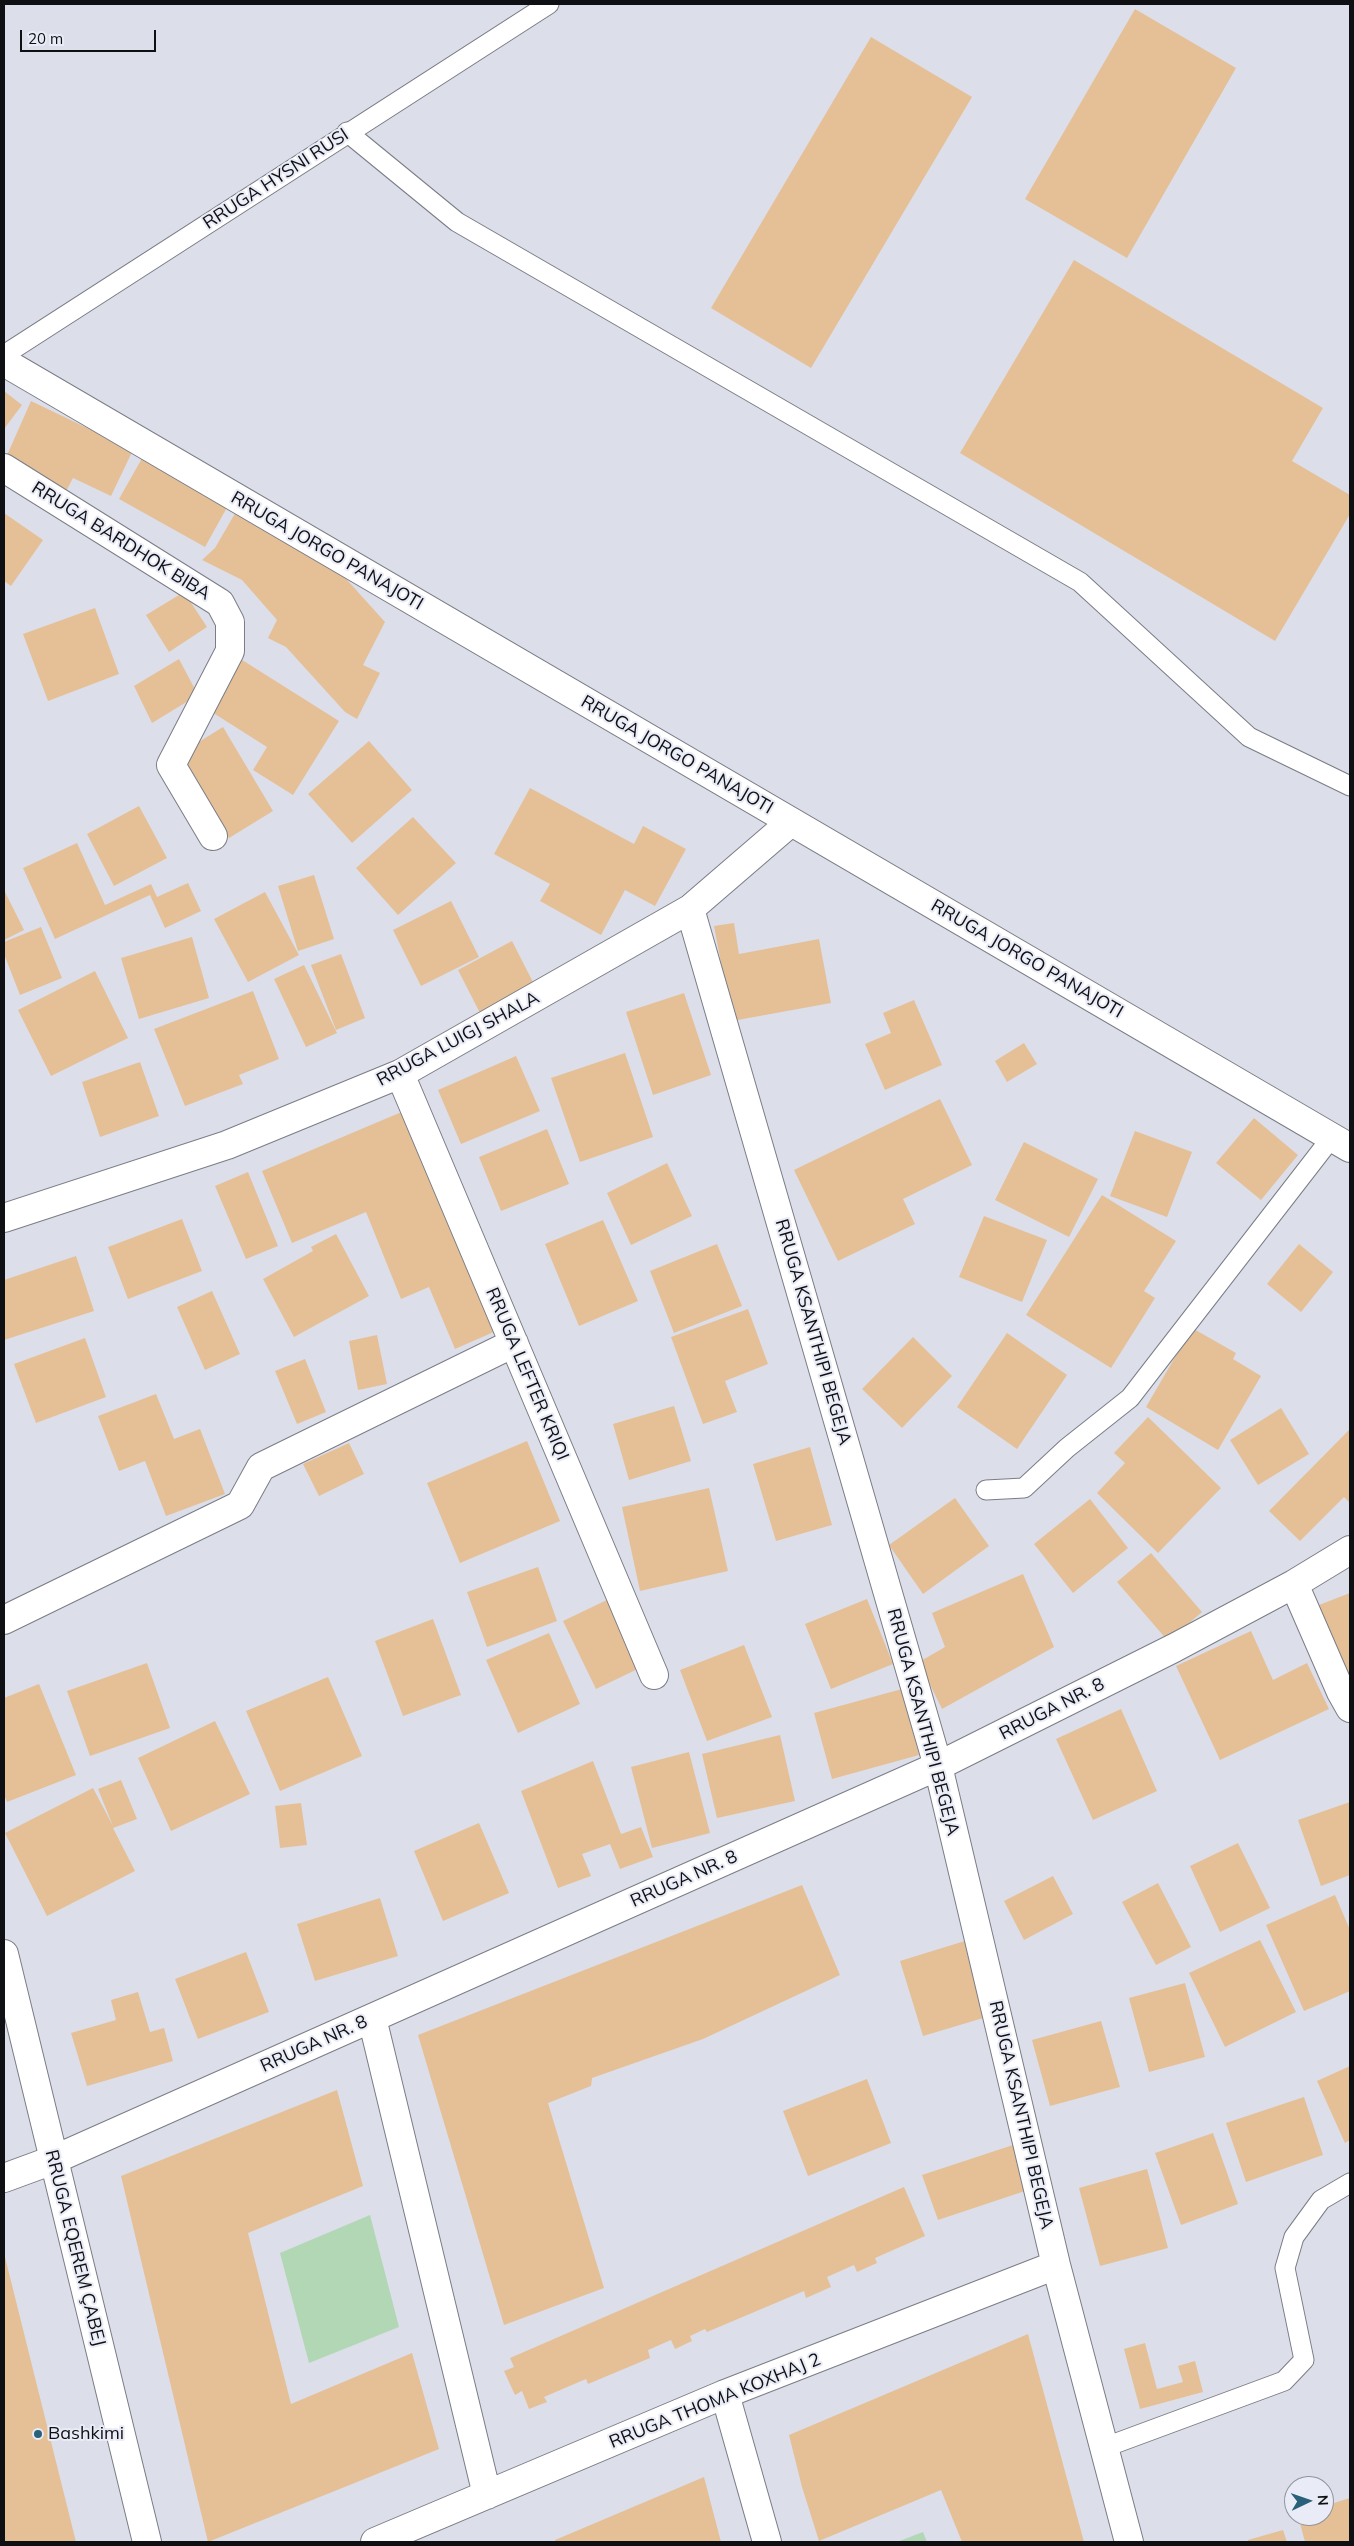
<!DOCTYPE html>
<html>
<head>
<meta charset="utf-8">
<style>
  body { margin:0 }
  #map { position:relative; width:1354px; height:2546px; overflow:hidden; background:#dcdee9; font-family:Mulish,sans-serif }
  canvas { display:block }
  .frame { position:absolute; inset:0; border:5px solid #0f1013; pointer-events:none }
  .north { position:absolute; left:1284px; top:2476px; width:50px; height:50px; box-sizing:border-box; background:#e9ebf6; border:1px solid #92939b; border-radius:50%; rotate:87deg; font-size:14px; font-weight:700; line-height:20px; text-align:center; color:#0f1013 }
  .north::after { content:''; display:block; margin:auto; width:18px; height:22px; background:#29607a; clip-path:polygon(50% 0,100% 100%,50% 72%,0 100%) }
  .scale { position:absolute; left:20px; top:30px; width:136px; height:22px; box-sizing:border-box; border:2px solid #0f1013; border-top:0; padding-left:6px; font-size:15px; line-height:18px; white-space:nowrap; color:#0f1013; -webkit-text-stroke:4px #e9ebf6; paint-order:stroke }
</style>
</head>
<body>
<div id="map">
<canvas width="1354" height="2546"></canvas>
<div class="frame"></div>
<div class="north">N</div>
<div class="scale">20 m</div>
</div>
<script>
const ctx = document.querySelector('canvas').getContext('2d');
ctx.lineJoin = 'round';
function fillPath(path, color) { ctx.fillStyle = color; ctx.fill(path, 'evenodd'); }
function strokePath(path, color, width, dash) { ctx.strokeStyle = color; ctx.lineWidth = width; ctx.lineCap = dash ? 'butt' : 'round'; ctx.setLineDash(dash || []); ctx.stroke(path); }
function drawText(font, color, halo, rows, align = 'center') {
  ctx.font = font + ' Mulish,sans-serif'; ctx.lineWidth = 4; ctx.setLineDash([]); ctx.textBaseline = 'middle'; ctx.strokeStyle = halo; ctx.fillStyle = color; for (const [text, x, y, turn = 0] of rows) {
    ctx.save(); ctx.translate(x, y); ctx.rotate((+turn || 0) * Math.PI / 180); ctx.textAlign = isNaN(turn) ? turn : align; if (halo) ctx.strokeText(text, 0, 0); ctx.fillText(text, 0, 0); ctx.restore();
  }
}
const green = new Path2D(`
  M 370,2215 L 399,2327 L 309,2363 L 280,2253 Z
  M 923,2532 L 927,2542 L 897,2542 Z`);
const building = new Path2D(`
  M 1135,9 L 1236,68 L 1127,258 L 1025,199 Z
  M 871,37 L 972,97 L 811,368 L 711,308 Z
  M 1074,260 L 1323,408 L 1292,461 L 1350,495 L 1350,514 L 1275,641 L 960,453 Z
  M 4,391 L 22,405 L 4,429 Z
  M 31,401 L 133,450 L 111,496 L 73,478 L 62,499 L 4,462 Z
  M 145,453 L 230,502 L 205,547 L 119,499 Z
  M 237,510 L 339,571 L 385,622 L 363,665 L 380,673 L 357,719 L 345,712 L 286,647 L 268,638 L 277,620 L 242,580 L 202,560 L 215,548 Z
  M 4,513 L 43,540 L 11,586 L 4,581 Z
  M 184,592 L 207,627 L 169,652 L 146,615 Z
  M 95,608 L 119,674 L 48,701 L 23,634 Z
  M 239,658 L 339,721 L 293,795 L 253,770 L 267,747 L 207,709 Z
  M 179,659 L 198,695 L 152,723 L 134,686 Z
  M 223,727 L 273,811 L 229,838 L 181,753 Z
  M 369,741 L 412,790 L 352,843 L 308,794 Z
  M 530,788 L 634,844 L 643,826 L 686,849 L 655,906 L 625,890 L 601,935 L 540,901 L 550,884 L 494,854 Z
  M 139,806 L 167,858 L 114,886 L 87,834 Z
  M 413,817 L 456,863 L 398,915 L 356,868 Z
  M 77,843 L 105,905 L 151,884 L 157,897 L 188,883 L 201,911 L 165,928 L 150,895 L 55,939 L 23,868 Z
  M 314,875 L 334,939 L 298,951 L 278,886 Z
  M 4,890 L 24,930 L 4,940 Z
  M 265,892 L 299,955 L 248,982 L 214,919 Z
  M 451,901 L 479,957 L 421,986 L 393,930 Z
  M 734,923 L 739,954 L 819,939 L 831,1003 L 732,1021 L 714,926 Z
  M 41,927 L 62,978 L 20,995 L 4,954 L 4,942 Z
  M 192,937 L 209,998 L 139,1019 L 121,958 Z
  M 512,941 L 534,984 L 480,1013 L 458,970 Z
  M 341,954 L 365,1018 L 336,1030 L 311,965 Z
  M 304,965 L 337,1033 L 306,1047 L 274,979 Z
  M 95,971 L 128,1038 L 51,1076 L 18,1010 Z
  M 253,991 L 279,1059 L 239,1075 L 243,1084 L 185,1106 L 154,1029 Z
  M 684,993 L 711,1075 L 653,1095 L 626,1012 Z
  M 914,1000 L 942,1065 L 885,1090 L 865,1044 L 891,1033 L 883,1013 Z
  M 1024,1043 L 1037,1064 L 1007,1082 L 995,1061 Z
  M 625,1053 L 653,1137 L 580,1162 L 551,1078 Z
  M 516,1056 L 540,1111 L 461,1144 L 438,1090 Z
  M 140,1062 L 159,1116 L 100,1137 L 82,1082 Z
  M 940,1099 L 972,1165 L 903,1199 L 915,1224 L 838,1261 L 794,1170 Z
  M 404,1111 L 496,1331 L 455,1349 L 429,1287 L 401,1299 L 366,1212 L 292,1243 L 262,1171 Z
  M 1254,1118 L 1298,1155 L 1261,1200 L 1216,1163 Z
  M 547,1129 L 569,1184 L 501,1211 L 479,1157 Z
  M 1135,1131 L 1192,1152 L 1167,1217 L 1110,1196 Z
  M 1024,1142 L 1098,1179 L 1069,1237 L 995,1200 Z
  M 667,1163 L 692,1216 L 631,1245 L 607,1193 Z
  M 248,1172 L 278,1246 L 246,1259 L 215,1186 Z
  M 1102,1195 L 1176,1241 L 1144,1291 L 1155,1298 L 1111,1368 L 1026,1315 Z
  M 984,1216 L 1047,1240 L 1022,1302 L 959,1277 Z
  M 182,1219 L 202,1271 L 128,1299 L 108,1247 Z
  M 603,1220 L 638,1301 L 579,1326 L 545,1244 Z
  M 336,1234 L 369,1296 L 294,1337 L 263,1279 L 313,1251 L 311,1247 Z
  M 717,1244 L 742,1306 L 674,1333 L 650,1271 Z
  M 1299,1244 L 1333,1272 L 1301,1312 L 1267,1284 Z
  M 76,1256 L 94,1311 L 4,1340 L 4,1280 Z
  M 212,1291 L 240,1354 L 205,1370 L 177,1307 Z
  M 748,1309 L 768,1364 L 725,1381 L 737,1412 L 703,1424 L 671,1337 Z
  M 1192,1328 L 1236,1353 L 1233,1359 L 1261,1376 L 1218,1450 L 1146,1407 Z
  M 1007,1333 L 1067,1375 L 1017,1449 L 957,1407 Z
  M 377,1335 L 387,1384 L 358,1390 L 349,1341 Z
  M 913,1337 L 952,1376 L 902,1428 L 862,1389 Z
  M 85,1338 L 106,1397 L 36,1423 L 14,1364 Z
  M 305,1359 L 326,1412 L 297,1424 L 275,1371 Z
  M 156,1394 L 174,1439 L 200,1429 L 225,1494 L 166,1516 L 145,1461 L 119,1471 L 98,1416 Z
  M 674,1406 L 691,1461 L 629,1480 L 613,1424 Z
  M 1281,1408 L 1309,1454 L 1258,1485 L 1230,1440 Z
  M 1148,1417 L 1221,1488 L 1158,1553 L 1097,1493 L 1125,1463 L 1114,1453 Z
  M 1350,1429 L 1350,1503 L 1344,1497 L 1300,1541 L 1269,1511 Z
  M 527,1441 L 560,1521 L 460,1563 L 427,1483 Z
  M 349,1443 L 364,1474 L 319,1496 L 303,1464 Z
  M 810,1447 L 832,1525 L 776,1541 L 753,1464 Z
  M 709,1488 L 728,1571 L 640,1591 L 622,1507 Z
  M 955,1498 L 989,1546 L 923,1594 L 889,1545 Z
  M 1090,1499 L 1128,1548 L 1073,1593 L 1034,1544 Z
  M 1151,1553 L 1202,1612 L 1168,1641 L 1117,1582 Z
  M 538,1567 L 557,1621 L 487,1647 L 467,1592 Z
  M 1023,1574 L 1054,1647 L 942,1709 L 919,1662 L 945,1647 L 932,1613 Z
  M 1350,1593 L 1350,1687 L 1319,1605 Z
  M 611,1598 L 644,1666 L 596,1689 L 563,1621 Z
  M 867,1599 L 893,1664 L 831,1689 L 805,1624 Z
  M 433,1619 L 461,1695 L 403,1716 L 375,1641 Z
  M 1251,1631 L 1273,1680 L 1307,1663 L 1329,1709 L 1220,1760 L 1176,1666 Z
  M 549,1633 L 580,1704 L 518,1733 L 486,1660 Z
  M 744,1645 L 772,1717 L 707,1741 L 680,1670 Z
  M 147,1663 L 170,1728 L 90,1756 L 67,1691 Z
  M 328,1677 L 362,1756 L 280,1791 L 246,1711 Z
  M 39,1684 L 76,1775 L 7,1802 L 4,1795 L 4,1698 Z
  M 902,1689 L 919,1755 L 832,1779 L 814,1713 Z
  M 1121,1709 L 1157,1791 L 1093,1820 L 1056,1739 Z
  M 215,1721 L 250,1794 L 171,1831 L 138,1758 Z
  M 780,1735 L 795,1801 L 717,1818 L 702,1754 Z
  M 689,1752 L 710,1833 L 652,1848 L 631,1767 Z
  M 593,1761 L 621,1834 L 641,1827 L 653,1857 L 620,1869 L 610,1844 L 582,1854 L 591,1876 L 558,1888 L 521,1791 Z
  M 121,1780 L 137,1819 L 113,1828 L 135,1871 L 47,1916 L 5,1833 L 93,1788 L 113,1826 L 98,1789 Z
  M 1350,1802 L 1350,1875 L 1321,1886 L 1298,1820 Z
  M 301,1803 L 307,1845 L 280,1848 L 275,1806 Z
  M 479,1823 L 509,1893 L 443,1921 L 414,1851 Z
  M 1238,1843 L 1270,1908 L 1220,1932 L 1190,1866 Z
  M 1053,1876 L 1073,1914 L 1024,1940 L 1004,1901 Z
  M 1158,1883 L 1191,1947 L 1156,1965 L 1122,1902 Z
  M 802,1885 L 840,1975 L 703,2039 L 592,2078 L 591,2086 L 548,2103 L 604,2288 L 504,2325 L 418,2035 Z
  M 1335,1895 L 1350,1930 L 1350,1991 L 1304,2011 L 1266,1925 Z
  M 380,1898 L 398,1956 L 315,1981 L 297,1924 Z
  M 968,1940 L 990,2016 L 923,2036 L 900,1961 Z
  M 1260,1940 L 1296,2012 L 1225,2047 L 1189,1973 Z
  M 246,1952 L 269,2012 L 198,2039 L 175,1979 Z
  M 1185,1983 L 1205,2057 L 1149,2072 L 1129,1998 Z
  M 138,1992 L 150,2032 L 164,2028 L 173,2061 L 87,2086 L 71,2033 L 116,2020 L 111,2000 Z
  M 1101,2021 L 1120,2087 L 1050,2106 L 1032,2040 Z
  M 1350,2066 L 1350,2140 L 1345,2143 L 1317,2081 Z
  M 867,2079 L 891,2143 L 808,2176 L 783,2111 Z
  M 337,2090 L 363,2186 L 248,2233 L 291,2404 L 412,2353 L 439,2449 L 208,2542 L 121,2176 Z
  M 1304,2097 L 1323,2155 L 1246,2182 L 1226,2123 Z
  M 1213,2133 L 1238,2204 L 1181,2225 L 1155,2153 Z
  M 1013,2145 L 1028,2190 L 938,2220 L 922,2175 Z
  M 1147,2169 L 1168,2248 L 1100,2266 L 1079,2188 Z
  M 904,2187 L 925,2236 L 875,2258 L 877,2263 L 857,2272 L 854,2265 L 827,2277 L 831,2287 L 806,2298 L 804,2291 L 707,2332 L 705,2329 L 690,2336 L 692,2341 L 675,2349 L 671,2340 L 648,2350 L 650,2358 L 588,2384 L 586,2379 L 544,2397 L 547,2402 L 529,2409 L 522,2391 L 515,2395 L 504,2371 L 514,2367 L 510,2358 Z
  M 4,2253 L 76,2542 L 4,2542 Z
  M 1028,2334 L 1084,2542 L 962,2542 L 941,2490 L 819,2541 L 802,2487 L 789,2435 Z
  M 1145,2343 L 1157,2389 L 1183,2382 L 1178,2366 L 1195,2361 L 1203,2392 L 1140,2409 L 1124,2349 Z
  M 704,2477 L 721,2542 L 555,2542 L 555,2540 Z
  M 1350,2498 L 1350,2542 L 1305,2542 L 1298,2516 L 1324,2516 L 1324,2506 Z
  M 1283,2530 L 1287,2542 L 1248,2542 L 1248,2540 Z`);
const lane = new Path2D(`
  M 347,132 L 457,222 L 1080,582 L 1249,737 L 1350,786
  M 4,355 L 549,4
  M 986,1490 L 1024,1488 L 1067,1448 L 1130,1398 L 1332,1137
  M 1103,2448 L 1284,2381 L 1304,2360 L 1285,2268 L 1294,2237 L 1321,2200 L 1350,2183`);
const street = new Path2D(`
  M 4,362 L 1350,1148
  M 4,468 L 220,603 L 230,622 L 230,651 L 171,765 L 213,836
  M 690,909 L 938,1766 L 1056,2265 L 1129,2542
  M 400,1074 L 654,1675
  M 4,1218 L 227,1145 L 400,1074 L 690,909 L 791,822
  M 1294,1584 L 1341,1692 L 1350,1708
  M 4,1620 L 240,1505 L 261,1467 L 514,1343
  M 4,1954 L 147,2542
  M 372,2018 L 487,2495
  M 4,2178 L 53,2160 L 938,1766 L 1174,1648 L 1294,1584 L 1350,1550
  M 725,2394 L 767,2542
  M 375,2542 L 725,2394 L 1056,2265`);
const markers = [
  [38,2434,5,"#29607a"]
];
const streetNames = [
  ["RRUGA HYSNI RUSI",276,179,-33],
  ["RRUGA BARDHOK BIBA",121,541,32],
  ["RRUGA JORGO PANAJOTI",327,551,30],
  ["RRUGA JORGO PANAJOTI",677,755,30],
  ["RRUGA JORGO PANAJOTI",1027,959,30],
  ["RRUGA LUIGJ SHALA",458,1039,-28],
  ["RRUGA KSANTHIPI BEGEJA",813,1332,74],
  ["RRUGA LEFTER KRIQI",527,1374,67],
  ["RRUGA NR. 8",1052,1709,-27],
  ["RRUGA KSANTHIPI BEGEJA",923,1722,75],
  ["RRUGA NR. 8",684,1879,-24],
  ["RRUGA NR. 8",314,2044,-24],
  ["RRUGA KSANTHIPI BEGEJA",1021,2115,77],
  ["RRUGA EQEREM ÇABEJ",75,2248,76],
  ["RRUGA THOMA KOXHAJ 2",715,2401,-22]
];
const poiNames = [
  ["Bashkimi",48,2434]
];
fillPath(green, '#b2d7b5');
fillPath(building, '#e5c097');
strokePath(lane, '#7a7d86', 21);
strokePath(street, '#7a7d86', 30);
strokePath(lane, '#fff', 19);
strokePath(street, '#fff', 28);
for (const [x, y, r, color] of markers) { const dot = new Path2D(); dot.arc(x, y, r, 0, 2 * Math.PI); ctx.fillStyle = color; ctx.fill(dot); strokePath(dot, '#e9ebf6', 2); }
drawText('18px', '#0f1013', '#e9ebf6', streetNames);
drawText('18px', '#0f1013', '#e9ebf6', poiNames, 'left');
</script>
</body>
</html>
